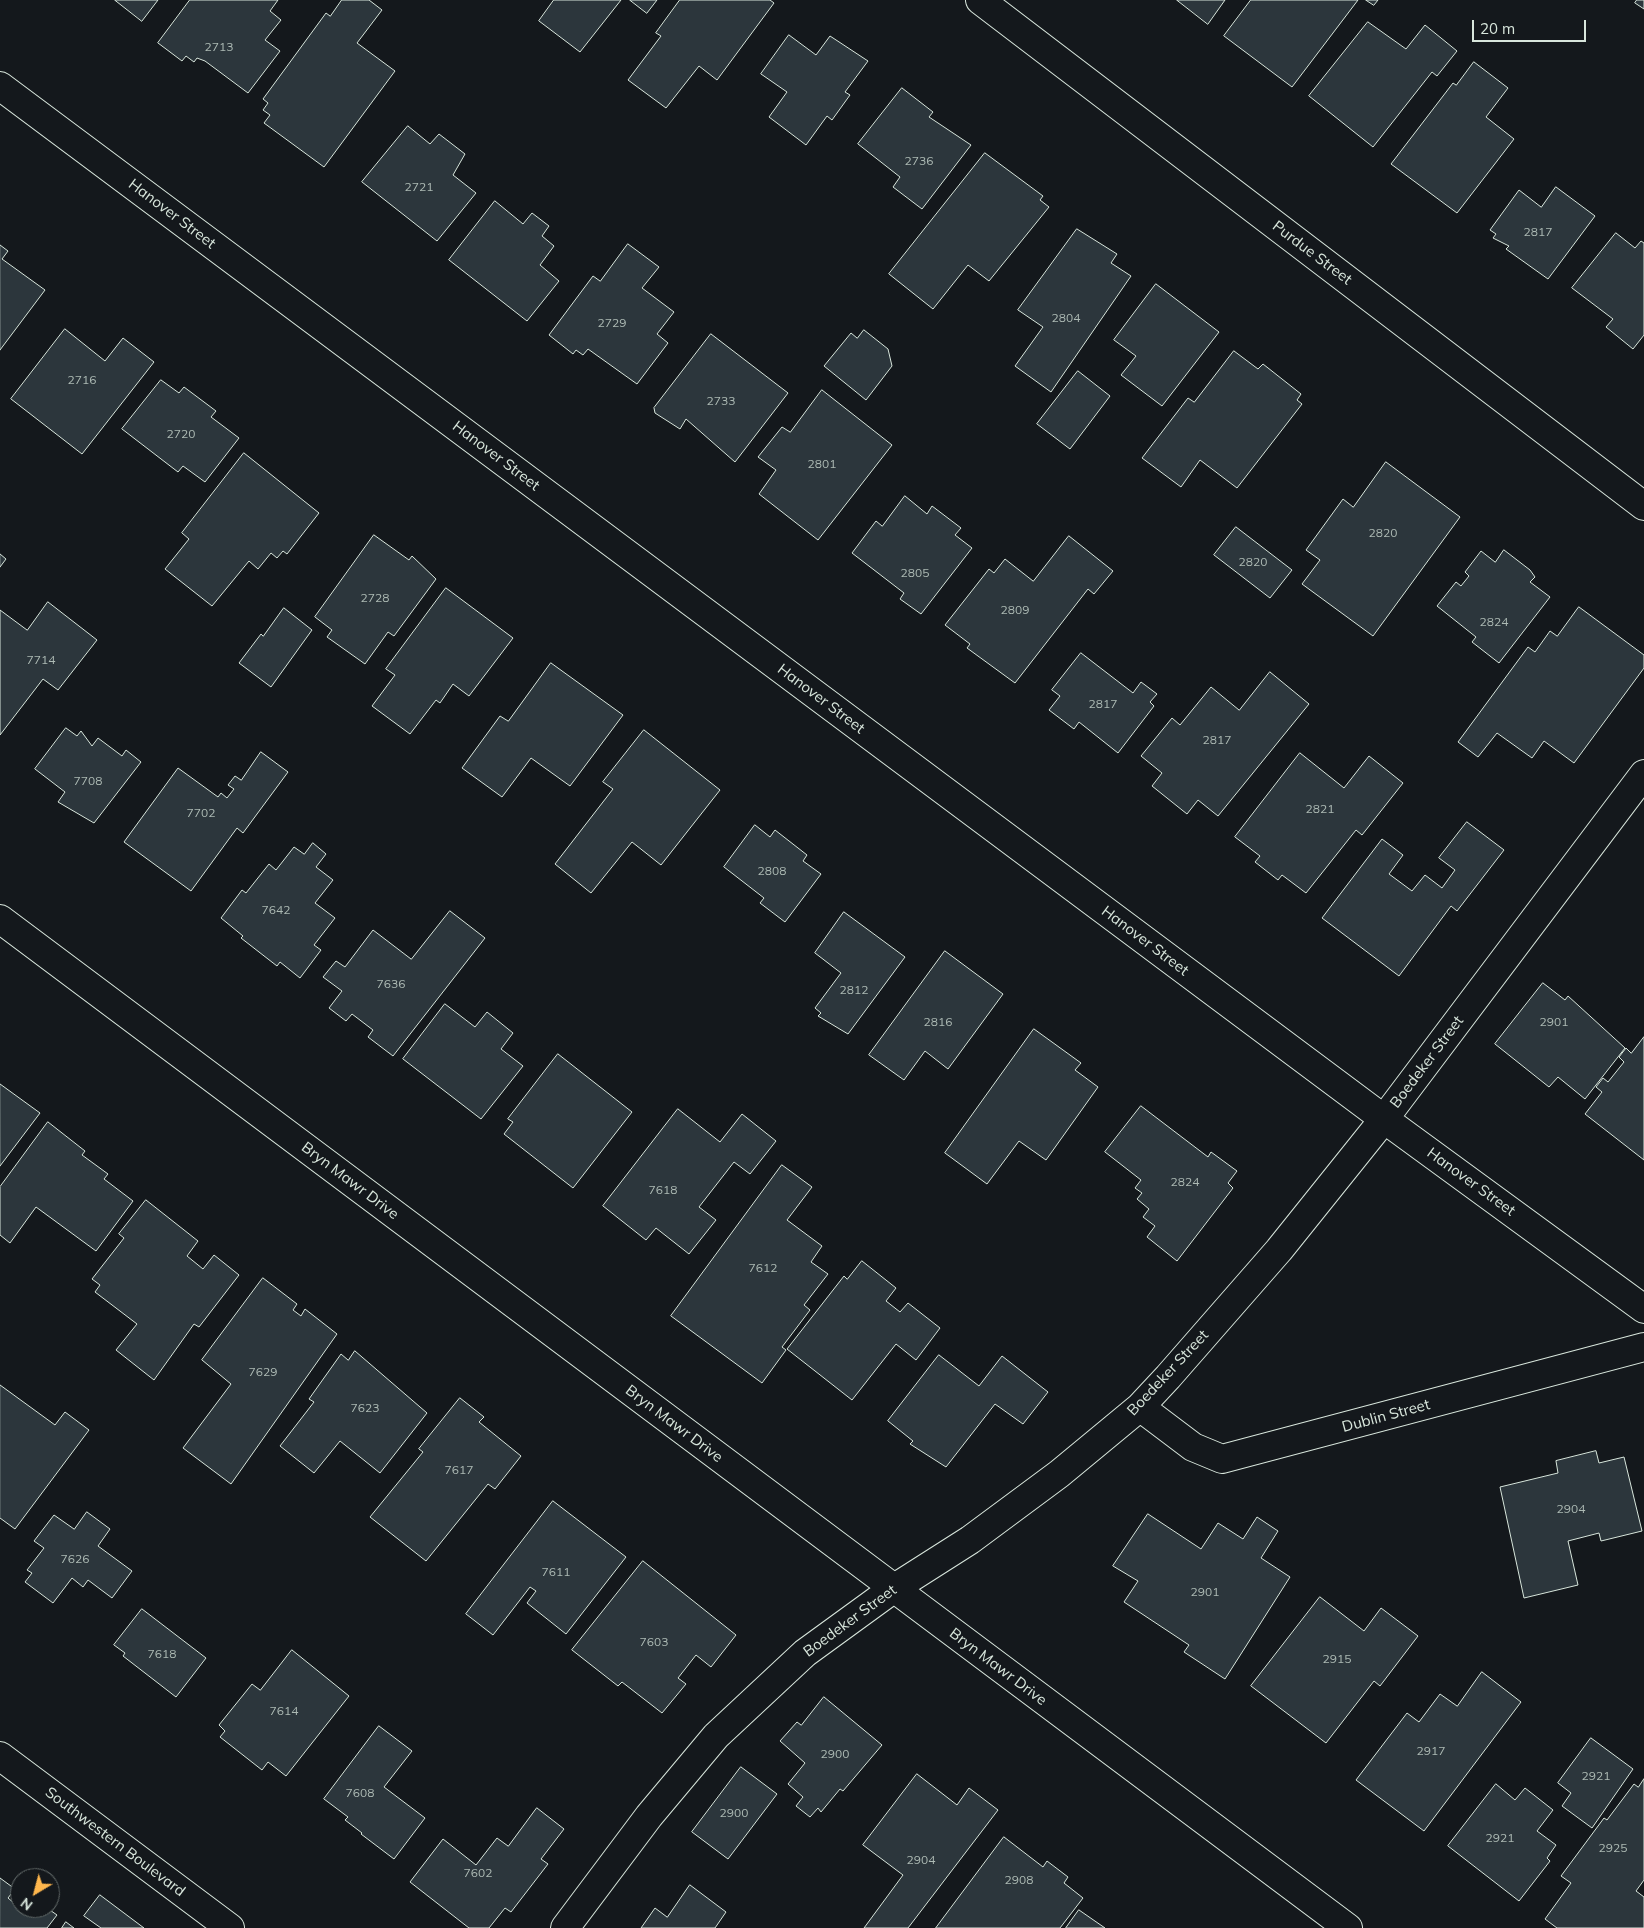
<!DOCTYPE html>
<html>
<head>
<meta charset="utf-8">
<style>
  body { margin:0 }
  #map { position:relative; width:1644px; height:1928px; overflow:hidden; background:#14181c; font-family:Mulish,sans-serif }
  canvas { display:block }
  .north { position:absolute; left:10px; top:1868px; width:50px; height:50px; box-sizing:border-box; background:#14181c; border:1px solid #626a69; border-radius:50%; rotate:217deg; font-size:14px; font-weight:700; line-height:20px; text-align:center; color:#d8e6dc }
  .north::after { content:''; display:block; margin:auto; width:18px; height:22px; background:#ffb74d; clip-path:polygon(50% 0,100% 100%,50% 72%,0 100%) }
  .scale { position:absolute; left:1472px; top:20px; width:114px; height:22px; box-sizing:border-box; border:2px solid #d8e6dc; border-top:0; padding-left:6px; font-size:15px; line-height:18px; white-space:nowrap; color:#d8e6dc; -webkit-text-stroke:4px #14181c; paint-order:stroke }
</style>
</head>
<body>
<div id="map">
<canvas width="1644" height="1928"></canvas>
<div class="north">N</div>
<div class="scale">20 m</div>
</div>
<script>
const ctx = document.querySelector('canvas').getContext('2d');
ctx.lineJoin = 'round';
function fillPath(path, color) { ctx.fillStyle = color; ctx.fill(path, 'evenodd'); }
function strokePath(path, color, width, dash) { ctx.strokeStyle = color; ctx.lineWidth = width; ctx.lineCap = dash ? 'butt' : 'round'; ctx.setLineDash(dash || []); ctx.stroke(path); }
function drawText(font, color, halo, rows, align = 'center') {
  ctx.font = font + ' Mulish,sans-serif'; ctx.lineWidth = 4; ctx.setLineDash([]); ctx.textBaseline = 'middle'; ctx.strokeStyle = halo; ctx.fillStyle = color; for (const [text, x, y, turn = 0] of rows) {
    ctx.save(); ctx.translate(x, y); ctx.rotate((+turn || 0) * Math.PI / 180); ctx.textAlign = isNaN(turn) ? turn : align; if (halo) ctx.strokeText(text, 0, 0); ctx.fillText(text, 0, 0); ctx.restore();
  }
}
const building = new Path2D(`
  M 115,0 L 158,0 L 142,21 Z
  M 190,0 L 278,0 L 270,11 L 281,20 L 265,40 L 280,51 L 248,93 L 205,61 L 197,58 L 194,62 L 186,56 L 182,61 L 158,43 Z
  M 342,0 L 369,0 L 382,10 L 357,43 L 395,71 L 324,167 L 264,123 L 270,115 L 263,110 L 268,103 L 263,99 L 326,13 L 330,16 Z
  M 554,0 L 621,0 L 580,52 L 539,21 Z
  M 630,0 L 657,0 L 647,13 Z
  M 680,0 L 770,0 L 774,3 L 717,80 L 699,66 L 666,108 L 628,80 L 661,36 L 656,33 Z
  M 1177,0 L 1225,0 L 1208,24 Z
  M 1251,0 L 1358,0 L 1292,87 L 1224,36 Z
  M 1366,0 L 1378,0 L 1374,5 Z
  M 1637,0 L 1644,0 L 1644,9 L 1635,3 Z
  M 1368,22 L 1406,49 L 1425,25 L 1457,51 L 1437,76 L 1432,72 L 1373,147 L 1309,96 Z
  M 789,35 L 816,55 L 830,36 L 868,61 L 845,92 L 850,95 L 832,120 L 827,116 L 806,145 L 769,117 L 787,92 L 761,74 Z
  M 1474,62 L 1508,88 L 1486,117 L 1514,139 L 1457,213 L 1391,164 L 1453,83 L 1456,85 Z
  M 902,88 L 933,112 L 929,117 L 971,145 L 922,209 L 893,187 L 900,177 L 858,144 Z
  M 408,126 L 430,144 L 439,134 L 465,154 L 453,175 L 476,193 L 437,241 L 362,182 Z
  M 985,153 L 1043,196 L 1040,200 L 1049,207 L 989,281 L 968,265 L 933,309 L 889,274 Z
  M 1556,187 L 1595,216 L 1548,279 L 1506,249 L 1509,246 L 1493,238 L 1496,234 L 1490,230 L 1519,190 L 1541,207 Z
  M 495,201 L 523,224 L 532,213 L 549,226 L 542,236 L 554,246 L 540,265 L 559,281 L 527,321 L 449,260 Z
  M 1077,229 L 1117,254 L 1111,263 L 1131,276 L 1051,392 L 1015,366 L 1043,327 L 1018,310 Z
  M 1616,233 L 1635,248 L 1641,241 L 1644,243 L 1644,335 L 1633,349 L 1606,327 L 1613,319 L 1572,288 Z
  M 628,244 L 659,267 L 642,288 L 674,312 L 657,334 L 668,343 L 637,384 L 588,349 L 583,355 L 576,350 L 573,354 L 549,335 L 593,276 L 600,281 Z
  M 0,245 L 8,251 L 2,259 L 45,290 L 0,350 Z
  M 1156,284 L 1219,332 L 1162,406 L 1121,375 L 1136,356 L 1114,340 Z
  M 65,329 L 105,361 L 123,338 L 154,362 L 82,454 L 11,399 Z
  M 864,330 L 888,349 L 892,366 L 866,400 L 824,366 L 851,333 L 857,338 Z
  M 711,334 L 788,393 L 735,462 L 686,419 L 680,429 L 655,413 L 654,408 Z
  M 1234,351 L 1258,369 L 1263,364 L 1301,394 L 1297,400 L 1302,404 L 1237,488 L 1200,460 L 1181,487 L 1142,458 L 1188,398 L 1194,402 Z
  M 1078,371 L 1110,396 L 1070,449 L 1037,424 Z
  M 161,380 L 179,393 L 184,387 L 216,411 L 211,417 L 239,438 L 205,482 L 183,466 L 178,472 L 122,429 Z
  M 822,390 L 892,445 L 818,540 L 759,494 L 776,470 L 758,457 L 782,427 L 790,432 Z
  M 244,453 L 319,513 L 287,554 L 283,551 L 277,558 L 271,553 L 258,569 L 249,561 L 212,606 L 165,569 L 189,539 L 182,533 Z
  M 1386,462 L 1460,517 L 1373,636 L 1302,584 L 1320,560 L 1306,550 L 1343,499 L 1353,507 Z
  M 905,496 L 927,514 L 932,506 L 961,528 L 955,535 L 972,548 L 921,614 L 900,599 L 904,593 L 852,553 L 876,521 L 882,526 Z
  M 1236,527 L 1292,570 L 1270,598 L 1214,555 Z
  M 374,535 L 409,560 L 412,556 L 436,579 L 394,636 L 388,632 L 365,664 L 327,637 L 332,630 L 315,617 Z
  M 1069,536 L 1113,571 L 1094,594 L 1088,589 L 1015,683 L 967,648 L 970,644 L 945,625 L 989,569 L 994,573 L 1005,559 L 1033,581 Z
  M 1504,550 L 1530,570 L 1535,577 L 1530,582 L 1550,597 L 1499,663 L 1472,642 L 1476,637 L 1437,606 L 1456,582 L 1461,586 L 1469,576 L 1465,572 L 1481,551 L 1495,562 Z
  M 0,554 L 6,559 L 0,567 Z
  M 446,588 L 513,638 L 469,696 L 453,684 L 440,703 L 436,700 L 410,734 L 372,706 L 395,675 L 386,669 Z
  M 48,602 L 97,640 L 58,690 L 43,679 L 0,735 L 0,610 L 27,630 Z
  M 1579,607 L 1644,655 L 1644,668 L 1574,763 L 1544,741 L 1532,758 L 1497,733 L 1478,757 L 1458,742 L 1528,647 L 1535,652 L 1550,631 L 1557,636 Z
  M 284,608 L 312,630 L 271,687 L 239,663 L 261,634 L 263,636 Z
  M 1081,653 L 1133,693 L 1141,682 L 1157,694 L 1150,702 L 1154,706 L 1118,753 L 1079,722 L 1074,729 L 1049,710 L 1060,696 L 1052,690 Z
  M 551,663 L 623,715 L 570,786 L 531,758 L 502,797 L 462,768 L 500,716 L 508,721 Z
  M 1270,672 L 1309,704 L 1218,816 L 1198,800 L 1187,814 L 1152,786 L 1162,773 L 1141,756 L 1172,718 L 1180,725 L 1211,687 L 1239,710 Z
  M 66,728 L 77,736 L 81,731 L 92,746 L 98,738 L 122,756 L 126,750 L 141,762 L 94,823 L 58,802 L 65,792 L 35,769 Z
  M 644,730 L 720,790 L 661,865 L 632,842 L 591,893 L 555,864 L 613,789 L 603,782 Z
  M 261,752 L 288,772 L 243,833 L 237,828 L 191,891 L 124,842 L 178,768 L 218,797 L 221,793 L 227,798 L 234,789 L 228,785 L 235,776 L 241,780 Z
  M 1300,753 L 1344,788 L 1369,756 L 1403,783 L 1362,835 L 1356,830 L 1306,893 L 1282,875 L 1278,880 L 1255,862 L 1260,856 L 1235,837 Z
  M 1467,822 L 1504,850 L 1457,911 L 1451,906 L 1399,976 L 1322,918 L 1382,839 L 1403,855 L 1389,874 L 1412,891 L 1425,875 L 1442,888 L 1455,870 L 1439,858 Z
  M 755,825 L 770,837 L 775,830 L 807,855 L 803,861 L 821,874 L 785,922 L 760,903 L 764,898 L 724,867 Z
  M 313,843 L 326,854 L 316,867 L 333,880 L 315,903 L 335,918 L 314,945 L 321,950 L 300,978 L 280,962 L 277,966 L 241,938 L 243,936 L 221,918 L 242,890 L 246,893 L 269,864 L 276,870 L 294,847 L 304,854 Z
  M 450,911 L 485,938 L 393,1056 L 368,1037 L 373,1030 L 352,1014 L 346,1021 L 329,1008 L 342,991 L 323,977 L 336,961 L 345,967 L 373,930 L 411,959 Z
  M 844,912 L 905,957 L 848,1034 L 818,1016 L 821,1013 L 815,1008 L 841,973 L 815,953 Z
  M 945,951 L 1003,994 L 948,1069 L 925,1051 L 904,1080 L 869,1055 Z
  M 1543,983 L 1565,1000 L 1568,996 L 1625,1048 L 1585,1099 L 1558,1077 L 1549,1087 L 1495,1044 Z
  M 445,1004 L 475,1027 L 487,1012 L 513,1033 L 501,1049 L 523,1066 L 481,1119 L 403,1059 Z
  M 1034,1029 L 1081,1063 L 1075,1070 L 1098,1087 L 1046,1160 L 1019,1141 L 987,1184 L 945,1153 Z
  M 1644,1037 L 1644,1160 L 1585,1114 L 1602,1092 L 1596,1087 L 1603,1078 L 1608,1082 L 1624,1062 L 1619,1057 L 1626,1048 L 1631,1053 Z
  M 558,1054 L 632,1112 L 573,1188 L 504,1134 L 513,1122 L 508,1119 Z
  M 0,1084 L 40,1113 L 0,1166 Z
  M 1141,1106 L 1208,1157 L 1211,1152 L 1237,1171 L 1228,1183 L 1233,1188 L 1177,1261 L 1147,1237 L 1155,1226 L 1143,1217 L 1149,1209 L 1137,1199 L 1142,1193 L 1135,1188 L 1141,1180 L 1105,1152 Z
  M 678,1109 L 720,1142 L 742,1114 L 776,1141 L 750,1174 L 734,1162 L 699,1207 L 716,1220 L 689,1254 L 656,1228 L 646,1240 L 603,1206 Z
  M 48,1122 L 85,1151 L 82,1155 L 108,1174 L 104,1179 L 133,1201 L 96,1251 L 36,1207 L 10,1243 L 0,1235 L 0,1187 Z
  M 782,1165 L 812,1187 L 787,1220 L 822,1246 L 811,1262 L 828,1274 L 804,1305 L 810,1310 L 782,1347 L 786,1350 L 762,1383 L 671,1316 Z
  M 146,1200 L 198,1241 L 187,1256 L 203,1269 L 214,1255 L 239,1275 L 199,1327 L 194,1324 L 154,1380 L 116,1350 L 137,1324 L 95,1292 L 100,1285 L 92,1279 L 124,1238 L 119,1234 Z
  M 862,1261 L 896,1288 L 886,1301 L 900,1312 L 908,1303 L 940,1328 L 916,1360 L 896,1344 L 852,1400 L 787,1349 L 844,1276 L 847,1279 Z
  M 263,1278 L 297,1304 L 293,1310 L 301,1316 L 305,1309 L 337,1334 L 231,1484 L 183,1448 L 231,1384 L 202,1360 Z
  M 355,1351 L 427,1413 L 380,1473 L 340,1441 L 314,1473 L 280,1446 L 314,1402 L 309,1399 L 341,1354 L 348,1360 Z
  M 939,1355 L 979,1386 L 1002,1356 L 1048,1392 L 1023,1424 L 995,1404 L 946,1467 L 910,1444 L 913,1441 L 888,1421 Z
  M 0,1385 L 55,1425 L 65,1412 L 89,1430 L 15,1529 L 0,1518 Z
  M 460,1398 L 484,1417 L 479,1422 L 521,1456 L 495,1489 L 488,1484 L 426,1561 L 370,1517 L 423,1452 L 419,1449 Z
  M 1596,1451 L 1599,1463 L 1624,1457 L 1642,1531 L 1601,1541 L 1599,1533 L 1568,1541 L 1578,1585 L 1524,1598 L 1500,1487 L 1558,1473 L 1556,1461 Z
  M 553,1501 L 626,1557 L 566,1634 L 527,1603 L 536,1591 L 530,1587 L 493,1635 L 466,1614 Z
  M 87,1512 L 110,1529 L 98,1546 L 132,1571 L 112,1598 L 88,1580 L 83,1587 L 72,1578 L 53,1603 L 25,1582 L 32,1573 L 27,1570 L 44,1548 L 34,1541 L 54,1515 L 74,1529 Z
  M 1148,1514 L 1201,1549 L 1218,1523 L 1243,1539 L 1257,1517 L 1278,1531 L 1261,1558 L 1290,1577 L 1225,1679 L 1184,1652 L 1189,1645 L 1124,1602 L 1138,1581 L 1113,1566 Z
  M 643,1561 L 736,1635 L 711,1667 L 696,1655 L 678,1678 L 686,1684 L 662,1713 L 622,1682 L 618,1686 L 572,1650 Z
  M 1320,1597 L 1364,1631 L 1381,1608 L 1418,1636 L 1380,1686 L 1374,1681 L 1326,1743 L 1251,1686 Z
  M 142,1609 L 206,1658 L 176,1697 L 123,1656 L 125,1653 L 114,1645 Z
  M 292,1650 L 349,1696 L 286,1776 L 268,1762 L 262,1770 L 220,1737 L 225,1731 L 219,1725 L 252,1684 L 260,1690 Z
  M 1482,1672 L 1521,1702 L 1424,1831 L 1356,1780 L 1407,1713 L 1419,1722 L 1440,1694 L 1457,1706 Z
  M 824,1697 L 882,1745 L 843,1791 L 840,1789 L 821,1812 L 818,1808 L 810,1817 L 796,1806 L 803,1797 L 788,1784 L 805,1763 L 780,1741 L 797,1722 L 801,1725 Z
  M 379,1726 L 412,1751 L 384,1787 L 425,1818 L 394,1859 L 361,1834 L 362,1833 L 345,1820 L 348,1817 L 324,1799 Z
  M 1591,1738 L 1633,1769 L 1592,1828 L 1562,1806 L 1571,1793 L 1558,1783 Z
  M 741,1767 L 777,1794 L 728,1859 L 692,1832 Z
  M 917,1774 L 957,1805 L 969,1788 L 998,1810 L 908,1928 L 864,1928 L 903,1875 L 863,1845 Z
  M 1644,1779 L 1644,1880 L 1636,1891 L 1644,1897 L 1644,1928 L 1557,1928 L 1545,1919 L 1571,1883 L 1561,1876 L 1604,1818 L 1607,1820 L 1634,1784 L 1638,1787 Z
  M 1496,1784 L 1515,1800 L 1525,1788 L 1553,1810 L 1537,1831 L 1556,1845 L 1547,1858 L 1550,1861 L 1519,1901 L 1448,1846 Z
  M 537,1808 L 564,1829 L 541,1859 L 548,1864 L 511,1912 L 505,1908 L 489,1928 L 469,1928 L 410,1882 L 443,1839 L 476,1865 L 497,1838 L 508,1846 Z
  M 1004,1837 L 1043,1867 L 1047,1861 L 1068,1877 L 1064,1883 L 1083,1898 L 1060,1928 L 936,1928 Z
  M 0,1878 L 15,1889 L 8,1898 L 20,1908 L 47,1908 L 57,1915 L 47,1928 L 0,1928 Z
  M 690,1885 L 726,1912 L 715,1928 L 641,1928 L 655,1908 L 667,1917 Z
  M 100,1895 L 144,1928 L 101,1928 L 84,1916 Z
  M 1079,1910 L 1105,1928 L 1066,1928 Z
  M 66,1922 L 74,1928 L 62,1928 Z`);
const minor = new Path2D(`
  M 980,0 L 1644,506
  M 0,86 L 1384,1119 L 1644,1309
  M 0,919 L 1348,1928
  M 1140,1407 L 1193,1447 L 1222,1459 L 1644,1347
  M 565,1928 L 649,1816 L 716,1736 L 805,1653 L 893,1589 L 970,1540 L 1059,1474 L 1140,1407 L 1168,1377 L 1279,1250 L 1384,1119 L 1644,774`);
const tertiary = new Path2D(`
  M 0,1756 L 230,1928`);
const numberNames = [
  ["2713",219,47],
  ["2736",919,161],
  ["2721",419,187],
  ["2817",1538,232],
  ["2804",1066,318],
  ["2729",612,323],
  ["2716",82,380],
  ["2733",721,401],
  ["2720",181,434],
  ["2801",822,464],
  ["2820",1383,533],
  ["2820",1253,562],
  ["2805",915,573],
  ["2728",375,598],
  ["2809",1015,610],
  ["2824",1494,622],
  ["7714",41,660],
  ["2817",1103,704],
  ["2817",1217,740],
  ["7708",88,781],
  ["2821",1320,809],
  ["7702",201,813],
  ["2808",772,871],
  ["7642",276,910],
  ["7636",391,984],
  ["2812",854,990],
  ["2816",938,1022],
  ["2901",1554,1022],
  ["2824",1185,1182],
  ["7618",663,1190],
  ["7612",763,1268],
  ["7629",263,1372],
  ["7623",365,1408],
  ["7617",459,1470],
  ["2904",1571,1509],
  ["7626",75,1559],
  ["7611",556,1572],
  ["2901",1205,1592],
  ["7603",654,1642],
  ["7618",162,1654],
  ["2915",1337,1659],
  ["7614",284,1711],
  ["2917",1431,1751],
  ["2900",835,1754],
  ["2921",1596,1776],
  ["7608",360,1793],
  ["2900",734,1813],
  ["2921",1500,1838],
  ["2925",1613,1848],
  ["2904",921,1860],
  ["7602",478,1873],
  ["2908",1019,1880]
];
const streetNames = [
  ["Hanover Street",172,214,37],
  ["Purdue Street",1312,253,37],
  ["Hanover Street",496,456,37],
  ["Hanover Street",821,699,37],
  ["Hanover Street",1145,941,37],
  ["Boedeker Street",1427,1062,-53],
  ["Bryn Mawr Drive",350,1181,37],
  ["Hanover Street",1471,1182,36],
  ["Boedeker Street",1168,1373,-47],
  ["Dublin Street",1386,1416,-15],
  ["Bryn Mawr Drive",674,1424,37],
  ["Boedeker Street",850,1621,-36],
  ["Bryn Mawr Drive",998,1667,37],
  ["Southwestern Boulevard",115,1842,37]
];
fillPath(building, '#2c363c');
strokePath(building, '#d8e6dc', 1);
strokePath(minor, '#d8e6dc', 30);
strokePath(tertiary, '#d8e6dc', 30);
strokePath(minor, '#14181c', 28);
strokePath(tertiary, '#14181c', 28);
drawText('12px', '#adbab4', null, numberNames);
drawText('15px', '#d8e6dc', '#14181c', streetNames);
</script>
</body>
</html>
